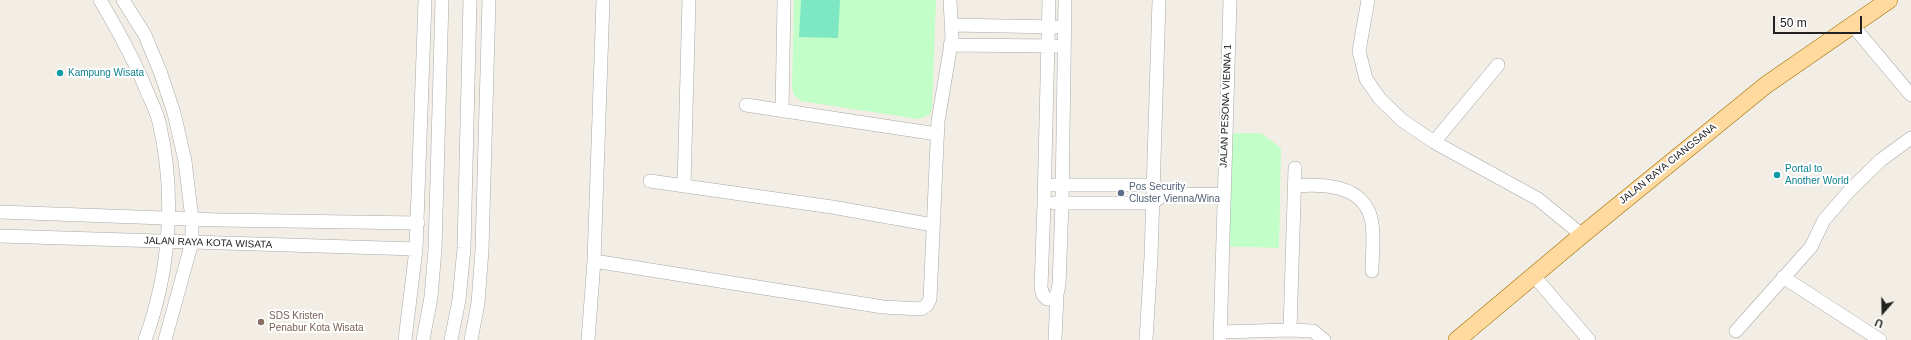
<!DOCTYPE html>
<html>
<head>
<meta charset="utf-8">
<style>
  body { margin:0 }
  #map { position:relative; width:1911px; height:340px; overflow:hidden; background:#f2eee6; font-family:Helvetica,sans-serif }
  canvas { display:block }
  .north { position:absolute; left:1863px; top:292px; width:40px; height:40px; -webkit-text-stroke:3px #fff; paint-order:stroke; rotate:200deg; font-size:11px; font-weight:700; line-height:16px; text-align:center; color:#212121 }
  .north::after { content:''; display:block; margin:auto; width:14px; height:18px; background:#212121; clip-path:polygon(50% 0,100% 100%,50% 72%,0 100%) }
  .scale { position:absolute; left:1773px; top:16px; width:89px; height:18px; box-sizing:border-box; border:2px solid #212121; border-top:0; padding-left:5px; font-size:12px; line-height:14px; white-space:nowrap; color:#212121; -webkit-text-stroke:3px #fff; paint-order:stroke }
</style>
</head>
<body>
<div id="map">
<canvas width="1911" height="340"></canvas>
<div class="north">U</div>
<div class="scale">50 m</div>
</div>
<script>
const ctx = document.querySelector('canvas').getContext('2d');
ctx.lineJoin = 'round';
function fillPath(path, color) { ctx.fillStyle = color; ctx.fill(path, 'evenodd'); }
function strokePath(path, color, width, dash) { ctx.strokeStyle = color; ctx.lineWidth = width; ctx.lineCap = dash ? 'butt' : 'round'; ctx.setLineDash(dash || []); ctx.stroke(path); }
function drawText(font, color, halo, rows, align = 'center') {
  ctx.font = font + ' Helvetica,sans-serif'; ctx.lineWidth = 4; ctx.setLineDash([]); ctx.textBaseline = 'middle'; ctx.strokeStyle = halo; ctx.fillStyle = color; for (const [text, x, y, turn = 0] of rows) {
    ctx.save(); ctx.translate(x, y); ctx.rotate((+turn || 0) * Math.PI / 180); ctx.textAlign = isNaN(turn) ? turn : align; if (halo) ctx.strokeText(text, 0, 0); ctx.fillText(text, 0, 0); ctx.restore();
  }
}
const park = new Path2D(`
  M 794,0 L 936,0 L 932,109 L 929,115 L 918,119 L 801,101 L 794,95 L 792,88 Z
  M 1223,133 L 1261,133 L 1281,148 L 1279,248 L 1220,246 Z`);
const pitch = new Path2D(`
  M 801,0 L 840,0 L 838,38 L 799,37 Z`);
const minor = new Path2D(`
  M 100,0 C 119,32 134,59 148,94 C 152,103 157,113 159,122 C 176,194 170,271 145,340
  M 123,0 L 145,35 L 161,74 L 174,113 L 185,161 L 192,219 L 192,242 L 165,340
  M 1049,0 L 1044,203 L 1041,288 L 1043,295 L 1047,299 L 1053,299 L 1057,294 L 1059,285 L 1062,203 L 1065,0
  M 1368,0 L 1359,51 L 1366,79 L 1380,99 L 1403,121 L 1434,142 L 1538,199 L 1582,235
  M 952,25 L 1056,27
  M 1853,26 L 1911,95
  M 950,45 L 1056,46
  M 746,105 L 937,134
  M 782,111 L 784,0
  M 1434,142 L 1498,65
  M 1295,168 L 1290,330 L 1313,331 L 1324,340
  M 650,181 L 832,207 L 933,225
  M 1053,185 L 1153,185 L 1159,191
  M 684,186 L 689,0
  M 1295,186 C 1322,184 1362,184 1371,218 C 1375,234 1372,254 1372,271
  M 1054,203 L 1153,203 L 1163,195 L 1223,194
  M 0,212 L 219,220 L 418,223
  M 0,236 L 416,249
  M 594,261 L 883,307 L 921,309 L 927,305 L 930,299 L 938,121 L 952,38 L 950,0
  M 1534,276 L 1589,340
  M 1783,277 L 1880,340
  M 1736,331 L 1811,247 L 1824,220 L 1851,189 L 1881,160 L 1911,138
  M 1220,332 L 1290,330
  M 405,340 L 416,249 L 425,0
  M 423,340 L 431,297 L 435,249 L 442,0
  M 451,340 L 459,300 L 464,248 L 470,0
  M 471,340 L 478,303 L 482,250 L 489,0
  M 588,340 L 594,261 L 603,0
  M 1055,340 L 1057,294
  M 1146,340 L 1151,257 L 1159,0
  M 1220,340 L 1230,0`);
const major = new Path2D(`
  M 1457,340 L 1582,235 L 1766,85 L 1889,0`);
const markers = [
  [60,73,4,"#0f9aa8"],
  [1777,175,4,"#0f9aa8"],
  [1121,193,4,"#5c6f8a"],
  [261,322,4,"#8d6e63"]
];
const cultureNames = [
  ["Kampung Wisata",68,73],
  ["Portal to",1785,169],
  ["Another World",1785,181]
];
const streetNames = [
  ["JALAN PESONA VIENNA 1",1226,106,-88],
  ["JALAN RAYA CIANGSANA",1668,164,-39],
  ["JALAN RAYA KOTA WISATA",208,243,2]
];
const serviceNames = [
  ["Pos Security",1129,187],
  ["Cluster Vienna/Wina",1129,199]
];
const educationNames = [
  ["SDS Kristen",269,316],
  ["Penabur Kota Wisata",269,328]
];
fillPath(park, '#c1fec8');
fillPath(pitch, '#7ee7c3');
strokePath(minor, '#a8a8a8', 14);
strokePath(major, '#9d7000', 18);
strokePath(minor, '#fff', 13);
strokePath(major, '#ffd99e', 17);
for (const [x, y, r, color] of markers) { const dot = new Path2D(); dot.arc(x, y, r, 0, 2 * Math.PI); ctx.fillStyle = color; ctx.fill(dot); strokePath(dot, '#fff', 1.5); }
drawText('10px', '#0d838f', '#fff', cultureNames, 'left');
drawText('10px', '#212121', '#fff', streetNames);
drawText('10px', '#4e5e75', '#fff', serviceNames, 'left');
drawText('10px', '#785e54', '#fff', educationNames, 'left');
</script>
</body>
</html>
